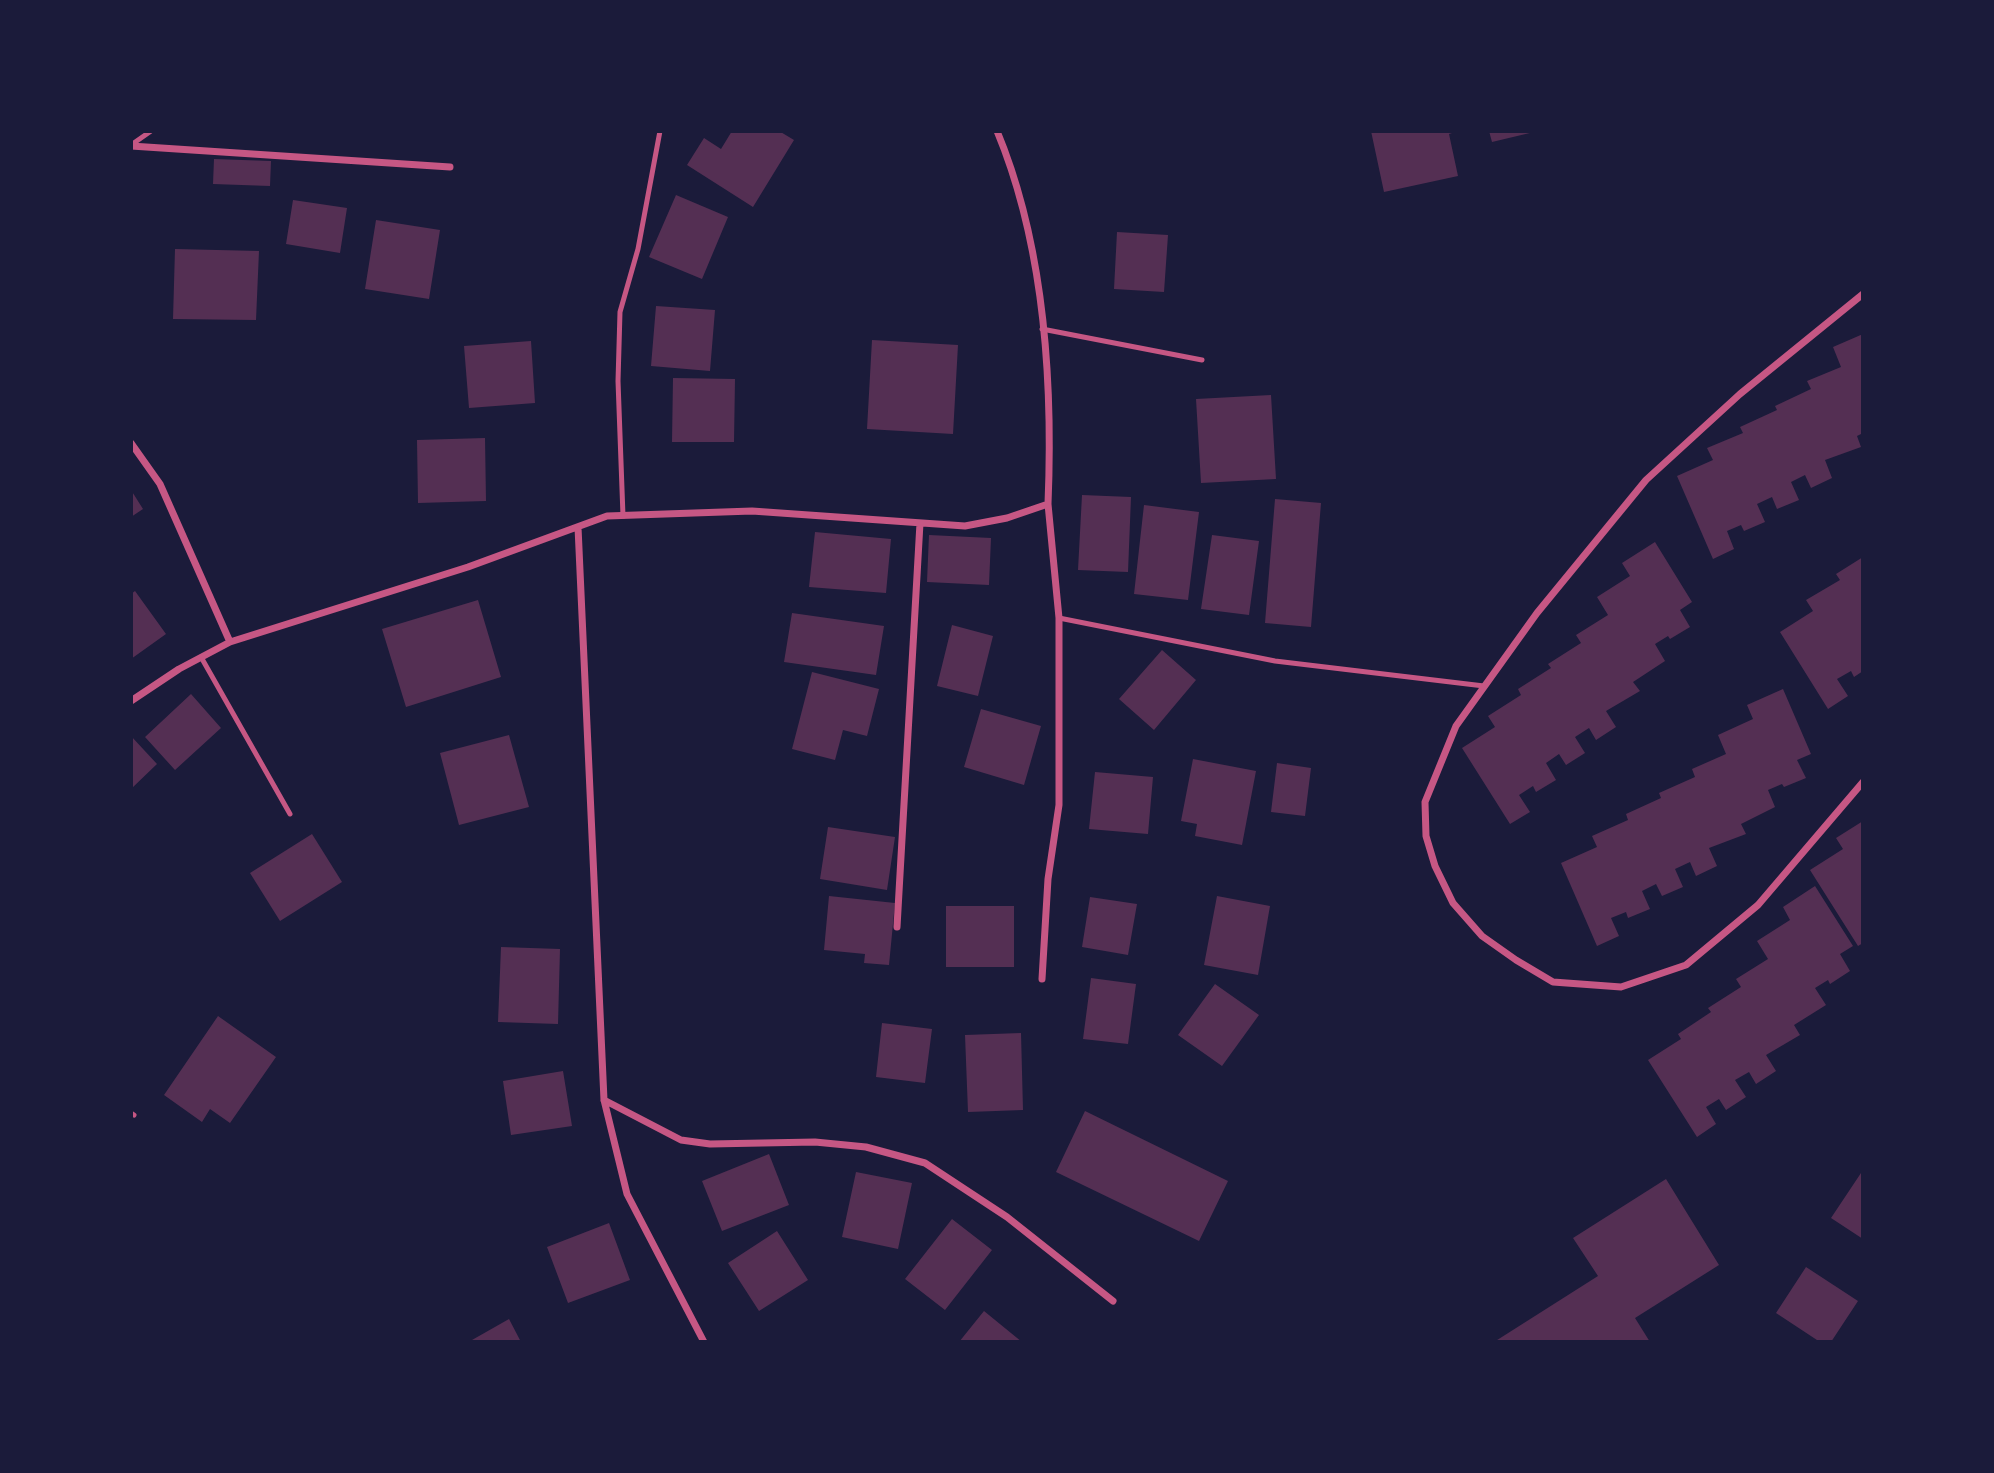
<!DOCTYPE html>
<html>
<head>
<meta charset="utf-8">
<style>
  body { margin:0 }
  #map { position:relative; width:1994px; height:1473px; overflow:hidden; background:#1b1b3a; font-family:"Varela Round",sans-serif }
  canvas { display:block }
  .frame { position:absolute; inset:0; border:133px solid #1b1b3a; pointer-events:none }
</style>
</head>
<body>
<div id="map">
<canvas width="1994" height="1473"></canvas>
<div class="frame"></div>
</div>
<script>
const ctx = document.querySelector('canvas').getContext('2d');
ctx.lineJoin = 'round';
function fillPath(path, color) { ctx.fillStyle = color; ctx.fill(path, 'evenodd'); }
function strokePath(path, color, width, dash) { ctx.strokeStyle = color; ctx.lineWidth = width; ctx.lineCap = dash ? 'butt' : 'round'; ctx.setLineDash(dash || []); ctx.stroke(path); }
const building = new Path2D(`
  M 732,131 L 779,131 L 794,140 L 753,207 L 687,165 L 704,138 L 721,149 Z
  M 1371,131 L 1458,131 L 1449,134 L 1458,176 L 1384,192 Z
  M 1489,131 L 1534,131 L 1534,132 L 1492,142 Z
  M 214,159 L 271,161 L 270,186 L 213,184 Z
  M 676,195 L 728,217 L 702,279 L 649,257 Z
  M 293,200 L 347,208 L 340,253 L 286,244 Z
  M 376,220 L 440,230 L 429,299 L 365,289 Z
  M 1117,232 L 1168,235 L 1164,292 L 1114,289 Z
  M 175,249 L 259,251 L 256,320 L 173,319 Z
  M 656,306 L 715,310 L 710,371 L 651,366 Z
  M 1863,334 L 1863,433 L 1857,436 L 1861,447 L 1825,460 L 1832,478 L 1811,488 L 1805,475 L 1791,482 L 1799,500 L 1777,509 L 1772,497 L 1757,504 L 1765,522 L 1744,531 L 1741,525 L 1727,531 L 1734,549 L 1713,559 L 1677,476 L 1713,460 L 1707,448 L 1743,433 L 1740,427 L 1777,410 L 1775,406 L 1811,389 L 1807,381 L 1841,367 L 1833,347 Z
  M 872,340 L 958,345 L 953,434 L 867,429 Z
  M 531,341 L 535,403 L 469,408 L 464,346 Z
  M 673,378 L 735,379 L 734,442 L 672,442 Z
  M 1271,395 L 1276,479 L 1201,483 L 1196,399 Z
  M 485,438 L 486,501 L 418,503 L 417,440 Z
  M 131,490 L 143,509 L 131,517 Z
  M 1082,495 L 1131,497 L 1128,572 L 1078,570 Z
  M 1275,499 L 1321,503 L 1311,627 L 1265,623 Z
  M 1144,505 L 1199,512 L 1188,600 L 1134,594 Z
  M 815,532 L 891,539 L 886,593 L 809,587 Z
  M 929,535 L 991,538 L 989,585 L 927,582 Z
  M 1212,535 L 1259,541 L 1249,615 L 1201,609 Z
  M 1655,542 L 1692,602 L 1680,610 L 1690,627 L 1670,639 L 1668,636 L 1655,644 L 1665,661 L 1633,682 L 1640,691 L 1606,711 L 1616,727 L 1596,740 L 1589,728 L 1575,737 L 1585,753 L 1566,765 L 1559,754 L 1546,763 L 1556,780 L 1536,792 L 1533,786 L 1519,795 L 1530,812 L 1510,824 L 1462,748 L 1495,727 L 1488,716 L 1521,695 L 1518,689 L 1551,668 L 1548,664 L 1581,643 L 1576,635 L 1608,615 L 1597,597 L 1630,576 L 1622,563 Z
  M 1863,557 L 1863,671 L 1854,677 L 1851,671 L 1837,679 L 1848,696 L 1828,709 L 1780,632 L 1813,611 L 1806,600 L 1840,580 L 1836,574 Z
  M 135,591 L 166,634 L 131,659 L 131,594 Z
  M 478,600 L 501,677 L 406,707 L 382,629 Z
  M 792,613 L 884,626 L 876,675 L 784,662 Z
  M 952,625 L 993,636 L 978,696 L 937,686 Z
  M 1162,650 L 1196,680 L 1154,730 L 1119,699 Z
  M 812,672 L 879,689 L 867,736 L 843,730 L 835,760 L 792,749 Z
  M 1783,689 L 1811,754 L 1797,760 L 1806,778 L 1784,787 L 1782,784 L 1768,790 L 1775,807 L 1741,824 L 1746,834 L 1709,848 L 1717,866 L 1696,876 L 1690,862 L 1675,869 L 1683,887 L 1662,896 L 1656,884 L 1642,891 L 1650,909 L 1628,918 L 1626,912 L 1611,918 L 1619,936 L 1597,946 L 1561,863 L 1597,847 L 1592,836 L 1628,820 L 1626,814 L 1661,798 L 1659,793 L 1695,777 L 1692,769 L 1726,754 L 1718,735 L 1753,719 L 1747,705 Z
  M 191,694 L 221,728 L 175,770 L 145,737 Z
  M 981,709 L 1041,726 L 1024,785 L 964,767 Z
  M 509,735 L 529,807 L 459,825 L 440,753 Z
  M 131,736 L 157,764 L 131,789 Z
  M 1193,759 L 1256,771 L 1242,845 L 1195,836 L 1197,824 L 1181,821 Z
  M 1277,763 L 1311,768 L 1305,816 L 1271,812 Z
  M 1095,772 L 1153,777 L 1148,834 L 1089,829 Z
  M 1863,821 L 1863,943 L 1858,946 L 1810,870 L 1843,849 L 1836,838 Z
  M 828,827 L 895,837 L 887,890 L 820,879 Z
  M 312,834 L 342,882 L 280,921 L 250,873 Z
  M 1815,886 L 1853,946 L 1840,954 L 1850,971 L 1830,984 L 1828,980 L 1815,988 L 1826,1005 L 1794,1025 L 1800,1035 L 1766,1055 L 1776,1071 L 1756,1084 L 1749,1072 L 1735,1080 L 1746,1097 L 1726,1110 L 1719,1099 L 1706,1107 L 1716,1124 L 1697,1137 L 1648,1060 L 1681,1039 L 1678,1034 L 1711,1012 L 1708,1008 L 1741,987 L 1736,979 L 1768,959 L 1757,941 L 1790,920 L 1783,907 Z
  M 829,896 L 895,903 L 889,965 L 864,963 L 865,954 L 824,950 Z
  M 1217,896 L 1270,906 L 1258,975 L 1204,965 Z
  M 1090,897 L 1137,904 L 1128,955 L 1082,947 Z
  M 946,906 L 1014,906 L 1014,967 L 946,967 Z
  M 501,947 L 560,949 L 558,1024 L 498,1022 Z
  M 1091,978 L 1136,984 L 1128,1044 L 1083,1039 Z
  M 1215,984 L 1259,1015 L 1222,1066 L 1178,1035 Z
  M 218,1016 L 276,1057 L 230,1123 L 210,1109 L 202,1122 L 164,1095 Z
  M 882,1023 L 932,1029 L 925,1083 L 876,1077 Z
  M 1021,1033 L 1023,1110 L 968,1112 L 965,1035 Z
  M 563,1071 L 572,1126 L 511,1135 L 503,1081 Z
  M 1085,1111 L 1228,1181 L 1199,1241 L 1056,1172 Z
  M 769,1154 L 789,1205 L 722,1231 L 702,1181 Z
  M 856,1172 L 912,1183 L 898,1249 L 842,1237 Z
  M 1861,1173 L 1863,1174 L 1863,1239 L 1831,1218 Z
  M 1666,1179 L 1719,1265 L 1635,1318 L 1650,1342 L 1494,1342 L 1598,1276 L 1573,1238 Z
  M 952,1219 L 992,1250 L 945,1310 L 905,1279 Z
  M 609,1223 L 630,1280 L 568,1303 L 547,1247 Z
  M 777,1231 L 808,1280 L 759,1311 L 728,1263 Z
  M 1806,1267 L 1858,1301 L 1831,1342 L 1820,1342 L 1776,1313 Z
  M 984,1311 L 1022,1342 L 959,1342 Z
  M 509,1319 L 521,1342 L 473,1342 L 472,1340 Z`);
const service = new Path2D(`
  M 131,145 L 151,131
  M 1042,329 L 1202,360
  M 623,516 L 618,381 L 620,312 L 638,249 L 660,131
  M 1059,618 L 1275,661 L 1484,686
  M 201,657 L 290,814
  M 131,1113 L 134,1115`);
const minor = new Path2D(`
  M 131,146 L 450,167
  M 1863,294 L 1740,394 L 1646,480 L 1537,613 L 1456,726 L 1425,802 L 1426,836 L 1435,866 L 1453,903 L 1482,936 L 1516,960 L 1553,982 L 1621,987 L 1686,965 L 1758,905 L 1863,782
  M 131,443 L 160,484 L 230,642
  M 578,527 L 604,1100 L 627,1194 L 704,1342
  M 131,701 L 179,669 L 230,642 L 468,567 L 607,516 L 752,511 L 965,526 L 1007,518 L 1048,504 C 1053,383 1044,244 997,131
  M 897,927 L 920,523
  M 1042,979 L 1048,879 L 1059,805 L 1059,618 L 1048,504
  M 604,1100 L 681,1140 L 710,1144 L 815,1142 L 866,1147 L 925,1163 L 1007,1217 L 1113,1301`);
fillPath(building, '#542f53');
strokePath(service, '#c65784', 5);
strokePath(minor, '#c65784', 7);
</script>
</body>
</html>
